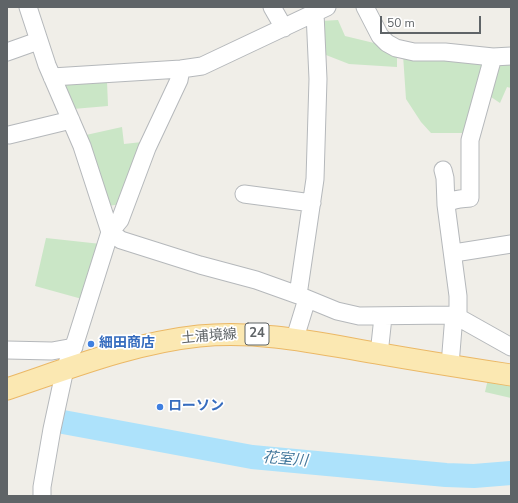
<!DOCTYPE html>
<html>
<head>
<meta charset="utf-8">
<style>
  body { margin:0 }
  #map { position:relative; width:518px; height:503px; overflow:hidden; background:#f0eee8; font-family:"Nunito Sans",sans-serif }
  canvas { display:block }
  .frame { position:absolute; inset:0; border:8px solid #5f6467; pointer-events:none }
  .scale { position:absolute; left:380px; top:16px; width:101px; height:18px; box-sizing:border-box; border:2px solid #5f6467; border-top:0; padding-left:5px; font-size:12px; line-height:14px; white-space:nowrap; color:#5f6467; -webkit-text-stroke:3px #fff; paint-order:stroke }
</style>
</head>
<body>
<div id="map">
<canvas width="518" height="503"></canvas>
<div class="frame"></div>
<div class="scale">50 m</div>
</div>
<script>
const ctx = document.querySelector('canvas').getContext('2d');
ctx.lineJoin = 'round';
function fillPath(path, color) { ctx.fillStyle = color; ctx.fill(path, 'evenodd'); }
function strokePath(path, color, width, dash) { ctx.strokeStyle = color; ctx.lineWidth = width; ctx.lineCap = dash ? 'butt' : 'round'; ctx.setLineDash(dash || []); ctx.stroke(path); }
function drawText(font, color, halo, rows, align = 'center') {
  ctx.font = font + ' "Nunito Sans","Noto Sans JP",sans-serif'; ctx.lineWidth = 3.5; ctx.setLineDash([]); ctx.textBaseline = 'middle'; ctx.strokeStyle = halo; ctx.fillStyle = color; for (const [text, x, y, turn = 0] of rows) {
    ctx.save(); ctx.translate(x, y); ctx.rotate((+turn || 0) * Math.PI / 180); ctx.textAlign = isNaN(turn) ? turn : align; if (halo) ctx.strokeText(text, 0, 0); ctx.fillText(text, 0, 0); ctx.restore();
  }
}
const green = new Path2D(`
  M 338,20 L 345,36 L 374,43 L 397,51 L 397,67 L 349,64 L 326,55 L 321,21 Z
  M 403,55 L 488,61 L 466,133 L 431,133 L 421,122 L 406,99 Z
  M 511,61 L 511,88 L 507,87 L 500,103 L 488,95 L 497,63 Z
  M 66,81 L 107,81 L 108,106 L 73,109 L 63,87 Z
  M 122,127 L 124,144 L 142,142 L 123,204 L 107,206 L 86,135 Z
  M 46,238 L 101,244 L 82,299 L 35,286 Z
  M 488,379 L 511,382 L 511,398 L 485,392 Z`);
const river = new Path2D(`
  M 63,422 L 252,457 L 446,475 L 474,476 L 511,473`);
const minor = new Path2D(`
  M 28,7 L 47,65 L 82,146 L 110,232 L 121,240 L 200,265 L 256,280 L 298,295 L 337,311 L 359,316 L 454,315 L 511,347
  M 272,7 L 284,28
  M 365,7 L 380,36 L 387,43 L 396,48 L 414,52 L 445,52 L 493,57 L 511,56
  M 7,52 L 38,41
  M 52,77 L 181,69 L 202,66 L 327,7
  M 9,135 L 71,120
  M 443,170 L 445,178 L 446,205
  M 244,194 L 312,203
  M 454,253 L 511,244
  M 298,295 L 315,179 L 318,79 L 315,13
  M 458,317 L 458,296 L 446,205 C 452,198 462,199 470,198 L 470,140 L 493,57
  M 295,338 L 307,299
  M 7,350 L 52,351 L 74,347
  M 379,354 L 383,317
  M 450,365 L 454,315
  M 42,496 L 42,487 L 52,429 L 65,369 L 76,340 L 110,232 L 120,220 L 147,148 L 179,80 L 181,69`);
const major = new Path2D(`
  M 7,389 C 70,368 133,343 199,336 C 260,330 317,343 376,353 C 421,361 466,368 511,375`);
const markers = [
  [91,344,4,"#3f7fe0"],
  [160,407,4,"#3f7fe0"]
];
const shields = [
  [257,334,24]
];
const shieldNames = [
  ["24",257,334]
];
const streetNames = [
  ["土浦境線",209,337,-5]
];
const shopNames = [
  ["細田商店",99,344],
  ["ローソン",168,407]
];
const waterNames = [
  ["花室川",285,460,5]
];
fillPath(green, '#cae6c6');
strokePath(river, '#ade2fb', 24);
strokePath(minor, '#b5b8bb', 19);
strokePath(major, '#ebb866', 23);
strokePath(minor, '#fff', 17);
strokePath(major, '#fbe8b2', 21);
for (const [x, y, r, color] of markers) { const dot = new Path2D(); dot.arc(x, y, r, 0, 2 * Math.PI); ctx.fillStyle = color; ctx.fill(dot); strokePath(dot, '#fff', 1.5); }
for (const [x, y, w] of shields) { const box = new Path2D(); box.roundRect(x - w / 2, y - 11, w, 22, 3); ctx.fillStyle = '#fff'; ctx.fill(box); strokePath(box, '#5f6467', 1); }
drawText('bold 13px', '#5f6467', null, shieldNames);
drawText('14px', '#5f6467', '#fff', streetNames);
drawText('bold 14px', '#366cbe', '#fff', shopNames, 'left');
drawText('italic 15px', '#43789c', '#fff', waterNames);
</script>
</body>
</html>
